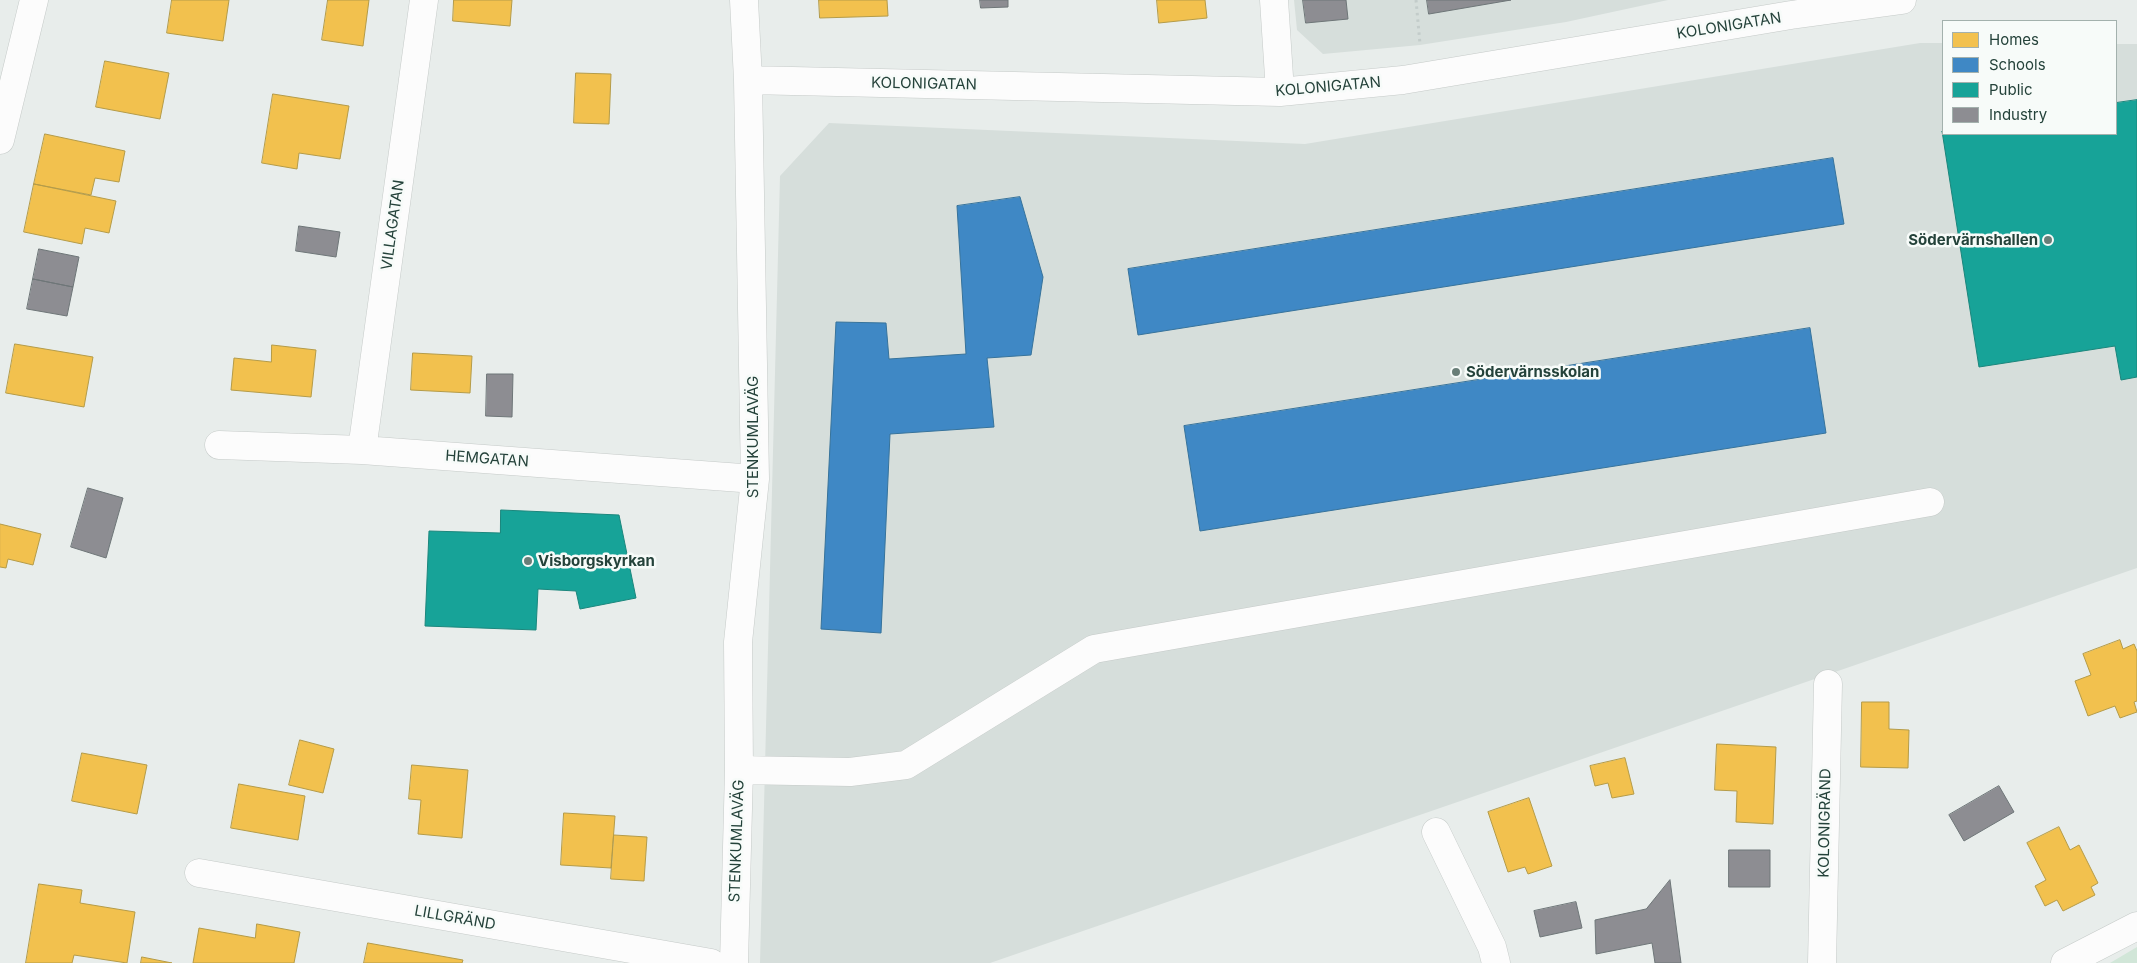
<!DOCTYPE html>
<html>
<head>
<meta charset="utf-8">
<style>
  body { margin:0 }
  #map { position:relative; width:2137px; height:963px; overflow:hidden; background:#e8edeb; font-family:Inter,sans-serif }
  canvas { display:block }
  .legend { position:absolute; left:1942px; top:20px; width:175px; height:115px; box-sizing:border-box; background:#f7fbf9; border:1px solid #a3b1ad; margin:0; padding:6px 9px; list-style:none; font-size:15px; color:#24423a }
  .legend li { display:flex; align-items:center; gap:10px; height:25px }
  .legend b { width:25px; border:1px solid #a3b1ad }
</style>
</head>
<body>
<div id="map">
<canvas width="2137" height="963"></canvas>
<ul class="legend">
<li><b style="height:14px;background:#f2c14e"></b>Homes</li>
<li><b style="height:14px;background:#3f88c5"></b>Schools</li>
<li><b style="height:14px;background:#17a398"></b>Public</li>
<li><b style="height:14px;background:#8d8d92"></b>Industry</li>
</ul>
</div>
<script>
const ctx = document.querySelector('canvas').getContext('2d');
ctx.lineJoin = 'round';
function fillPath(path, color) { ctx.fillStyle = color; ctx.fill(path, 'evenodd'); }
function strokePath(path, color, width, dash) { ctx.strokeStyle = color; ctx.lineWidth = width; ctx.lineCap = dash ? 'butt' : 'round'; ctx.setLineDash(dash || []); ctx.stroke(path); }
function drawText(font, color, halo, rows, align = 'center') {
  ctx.font = font + ' Inter,sans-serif'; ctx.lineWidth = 5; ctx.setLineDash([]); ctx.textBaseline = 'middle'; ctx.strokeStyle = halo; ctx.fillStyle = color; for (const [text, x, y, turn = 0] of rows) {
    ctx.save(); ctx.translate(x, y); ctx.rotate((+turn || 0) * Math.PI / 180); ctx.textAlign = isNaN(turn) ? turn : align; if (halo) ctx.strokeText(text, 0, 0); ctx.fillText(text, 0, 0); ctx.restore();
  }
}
const built = new Path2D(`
  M 1294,0 L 1668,0 L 1566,22 L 1420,45 L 1323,54 L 1297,30 Z
  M 1920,43 L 1943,43 L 1943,134 L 2116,134 L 2116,44 L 2137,44 L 2137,568 L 990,963 L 760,963 L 780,176 L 829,123 L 1305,144 Z`);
const green = new Path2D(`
  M 2137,947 L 2137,963 L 2110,963 Z`);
const homes = new Path2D(`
  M 172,0 L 229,0 L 223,41 L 167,33 Z
  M 328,0 L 369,0 L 363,46 L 322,40 Z
  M 454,0 L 512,0 L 510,26 L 453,21 Z
  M 819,0 L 887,0 L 888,16 L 820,18 Z
  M 1157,0 L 1205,0 L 1207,18 L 1159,23 Z
  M 105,61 L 169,73 L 160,119 L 96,107 Z
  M 576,73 L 611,74 L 609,124 L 574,123 Z
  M 273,94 L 349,106 L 340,159 L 299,153 L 297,169 L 262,163 Z
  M 45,134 L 125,151 L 119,182 L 95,178 L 91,195 L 34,184 Z
  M 34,184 L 116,201 L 109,233 L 85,228 L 82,244 L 24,232 Z
  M 15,344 L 93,357 L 84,407 L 6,393 Z
  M 272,345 L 316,350 L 311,397 L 231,390 L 234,358 L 271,362 Z
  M 413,353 L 472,356 L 470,393 L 411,390 Z
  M 0,524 L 41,534 L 33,565 L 8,559 L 6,568 L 0,567 Z
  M 2120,640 L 2123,649 L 2134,644 L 2137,651 L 2137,701 L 2134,702 L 2137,712 L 2120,718 L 2115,706 L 2088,716 L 2075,681 L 2091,675 L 2083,654 Z
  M 1862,702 L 1889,702 L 1889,729 L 1909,730 L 1908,768 L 1861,767 Z
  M 300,740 L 334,749 L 323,793 L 289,785 Z
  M 1717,744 L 1776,747 L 1773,824 L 1736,822 L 1737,791 L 1715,790 Z
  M 82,753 L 147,765 L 137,814 L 72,801 Z
  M 1625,758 L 1634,794 L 1612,798 L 1608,783 L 1595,786 L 1590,766 Z
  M 412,765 L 468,770 L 462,838 L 418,834 L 421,800 L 409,799 Z
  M 239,784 L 305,796 L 298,840 L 231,828 Z
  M 1529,798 L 1552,866 L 1528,874 L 1525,867 L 1508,872 L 1488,812 Z
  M 564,813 L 615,816 L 611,868 L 561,865 Z
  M 2059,827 L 2070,850 L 2079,845 L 2098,883 L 2091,887 L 2095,895 L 2063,911 L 2057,900 L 2045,906 L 2035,886 L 2046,880 L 2027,843 Z
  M 614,835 L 647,837 L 644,881 L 611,879 Z
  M 39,884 L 82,890 L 80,903 L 135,912 L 127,963 L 74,955 L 72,963 L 26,963 Z
  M 257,924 L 300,932 L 294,963 L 193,963 L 199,928 L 255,938 Z
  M 368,943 L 463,960 L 462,963 L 364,963 Z
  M 142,957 L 172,963 L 141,963 Z`);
const schools = new Path2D(`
  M 1833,158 L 1844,224 L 1138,335 L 1128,269 Z
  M 1020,197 L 1043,277 L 1031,355 L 987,358 L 994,427 L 890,434 L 881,633 L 821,629 L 836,322 L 886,323 L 889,359 L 966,354 L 957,206 Z
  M 1810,328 L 1826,433 L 1200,531 L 1184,426 Z`);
const public = new Path2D(`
  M 2137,100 L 2137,377 L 2121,380 L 2115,346 L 1979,367 L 1942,131 L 1943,134 L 2116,134 L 2116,103 Z
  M 501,510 L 619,515 L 636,598 L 580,609 L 576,591 L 538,589 L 536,630 L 425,626 L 429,531 L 500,533 Z`);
const industry = new Path2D(`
  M 980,0 L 1008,0 L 1008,7 L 981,8 Z
  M 1303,0 L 1346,0 L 1348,19 L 1306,23 Z
  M 1427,0 L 1511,0 L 1429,14 Z
  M 299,226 L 340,232 L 336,257 L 296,251 Z
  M 39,249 L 79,257 L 73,287 L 33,279 Z
  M 33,279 L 73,287 L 67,316 L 27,309 Z
  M 487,374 L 513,374 L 512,417 L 486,416 Z
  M 88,488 L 123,498 L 106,558 L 71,547 Z
  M 1999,786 L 2014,812 L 1964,841 L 1949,815 Z
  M 1729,850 L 1770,850 L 1770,887 L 1729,887 Z
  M 1670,880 L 1681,963 L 1655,963 L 1652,943 L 1596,954 L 1595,920 L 1646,909 Z
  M 1576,902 L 1582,928 L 1540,937 L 1534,911 Z`);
const path = new Path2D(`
  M 1416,0 L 1420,44`);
const minor = new Path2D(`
  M 1274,0 L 1280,92
  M 748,80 L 1280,92 L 1403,80 L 1791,15 L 1902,0
  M 0,140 L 34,0
  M 219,445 L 362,450 L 755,479
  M 362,450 L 424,0
  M 739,770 L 850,772 L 906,765 L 1094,649 L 1930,502
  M 1436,832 L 1492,947 L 1496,963
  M 199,873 L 711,963
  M 734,963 L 739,770 L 738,642 L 755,479 L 748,80 L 744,0
  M 1822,963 L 1828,684
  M 2065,963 L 2137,926`);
const markers = [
  [2048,240,5,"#697e78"],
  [1456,372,5,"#697e78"],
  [528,561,5,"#697e78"]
];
const streetNames = [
  ["KOLONIGATAN",1729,26,-9],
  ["KOLONIGATAN",924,84,1],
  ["KOLONIGATAN",1328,87,-5],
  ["VILLAGATAN",393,225,-82],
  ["STENKUMLAVÄG",753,437,-90],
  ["HEMGATAN",487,459,4],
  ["KOLONIGRÄND",1825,823,-89],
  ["STENKUMLAVÄG",737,841,-88],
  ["LILLGRÄND",455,918,10]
];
const poiNames = [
  ["Södervärnshallen",2038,240,"right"],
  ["Södervärnsskolan",1466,372],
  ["Visborgskyrkan",538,561]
];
fillPath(built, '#d6dedb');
fillPath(green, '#d1e6d8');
fillPath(homes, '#f2c14e');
strokePath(homes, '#b49b48', 1);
fillPath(schools, '#3f88c5');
strokePath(schools, '#37739b', 1);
fillPath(public, '#17a398');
strokePath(public, '#1b867c', 1);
fillPath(industry, '#8d8d92');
strokePath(industry, '#6e7678', 1);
strokePath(minor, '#c5cac8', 29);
strokePath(path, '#c3ccca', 3, [2.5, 4]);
strokePath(minor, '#fcfcfc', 28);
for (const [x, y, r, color] of markers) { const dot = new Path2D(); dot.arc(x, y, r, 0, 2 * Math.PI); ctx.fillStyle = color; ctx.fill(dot); strokePath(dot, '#f7fbf9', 2); }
drawText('15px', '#24423a', '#f7fbf9', streetNames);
drawText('bold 15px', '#24423a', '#f7fbf9', poiNames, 'left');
</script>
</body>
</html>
